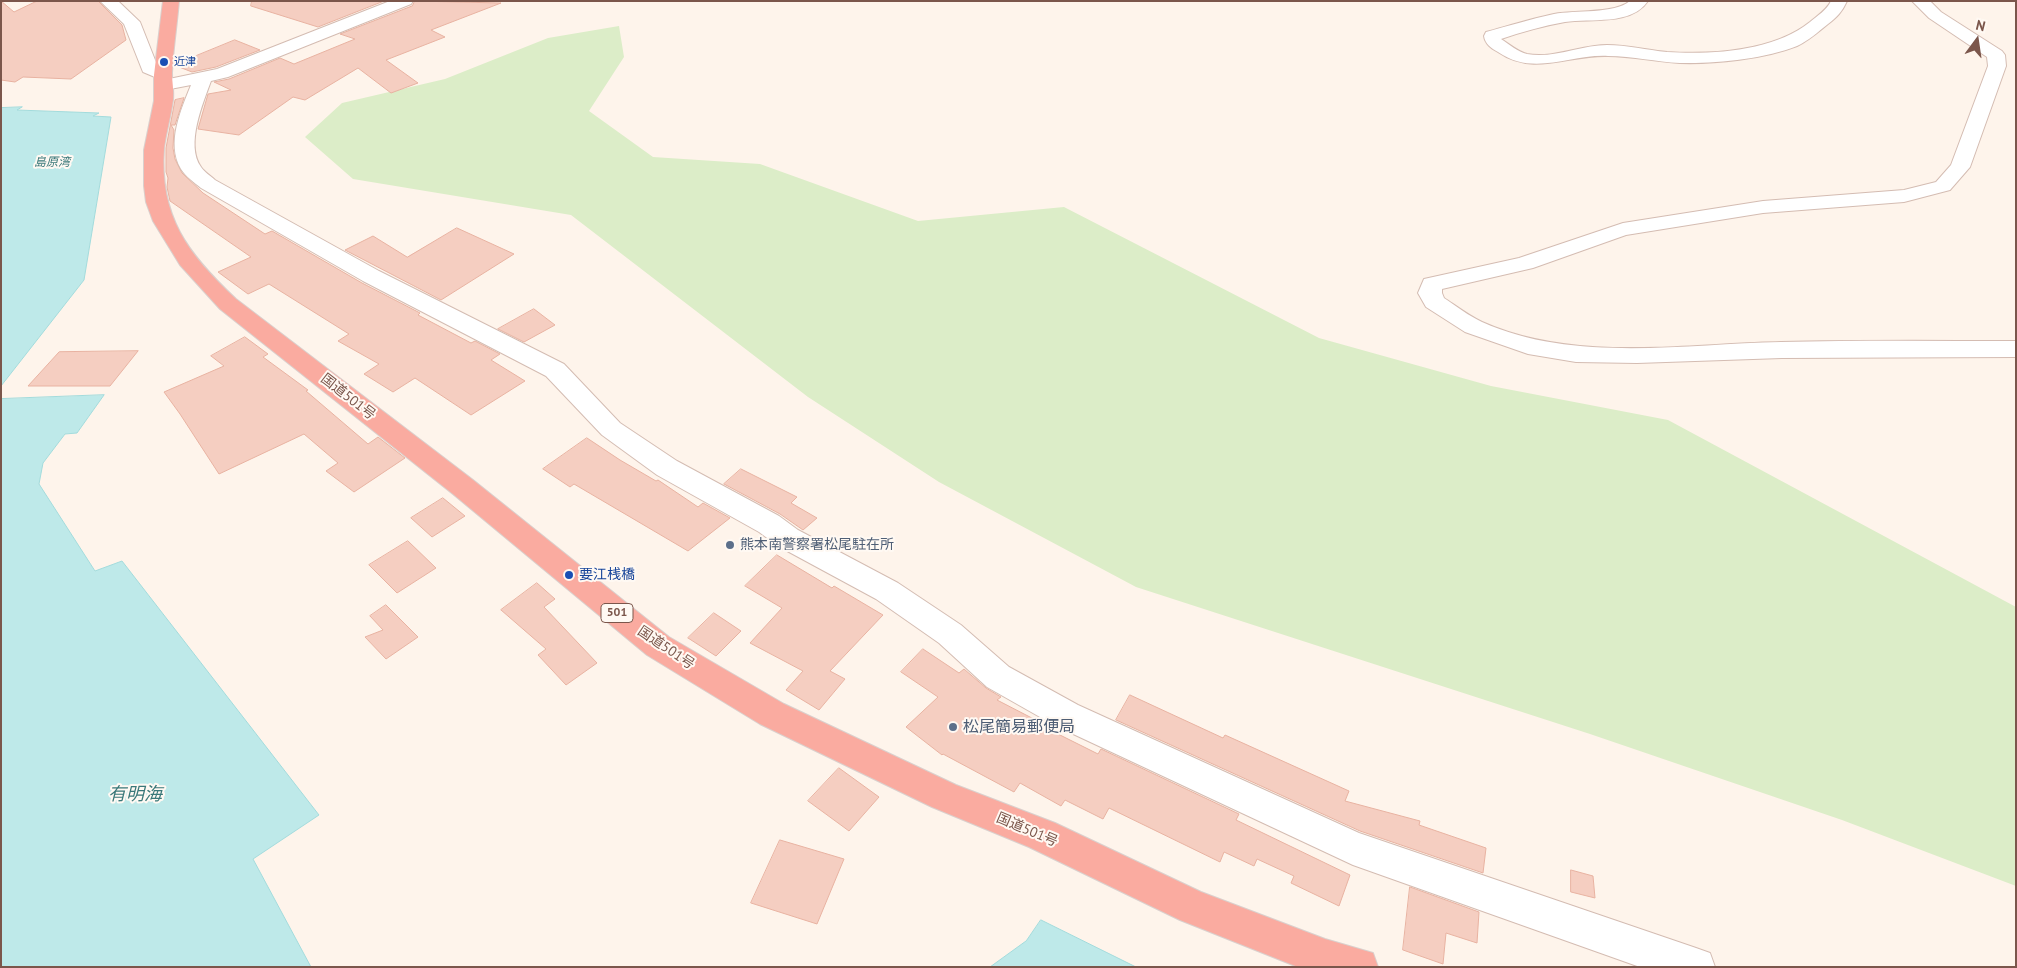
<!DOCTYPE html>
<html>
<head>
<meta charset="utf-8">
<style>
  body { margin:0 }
  #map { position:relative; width:2017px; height:968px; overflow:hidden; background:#fef4eb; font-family:"PT Sans",sans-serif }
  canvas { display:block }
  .frame { position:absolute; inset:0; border:2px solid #7b564b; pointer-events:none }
  .north { position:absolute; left:1952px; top:15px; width:50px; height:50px; -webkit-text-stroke:4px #fff9f3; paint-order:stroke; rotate:14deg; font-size:14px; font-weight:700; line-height:20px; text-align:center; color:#7b564b }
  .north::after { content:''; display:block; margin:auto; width:18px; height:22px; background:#7b564b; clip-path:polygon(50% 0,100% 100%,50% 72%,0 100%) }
</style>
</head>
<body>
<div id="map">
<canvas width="2017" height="968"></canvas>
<div class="frame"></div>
<div class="north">N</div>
</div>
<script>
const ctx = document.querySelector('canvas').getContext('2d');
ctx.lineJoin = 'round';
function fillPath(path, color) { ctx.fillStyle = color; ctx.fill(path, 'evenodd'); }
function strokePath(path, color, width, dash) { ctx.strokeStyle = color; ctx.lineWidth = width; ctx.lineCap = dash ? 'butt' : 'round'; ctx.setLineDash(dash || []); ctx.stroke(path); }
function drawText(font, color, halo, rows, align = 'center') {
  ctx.font = font + ' "PT Sans","Noto Sans JP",sans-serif'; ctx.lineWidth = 4; ctx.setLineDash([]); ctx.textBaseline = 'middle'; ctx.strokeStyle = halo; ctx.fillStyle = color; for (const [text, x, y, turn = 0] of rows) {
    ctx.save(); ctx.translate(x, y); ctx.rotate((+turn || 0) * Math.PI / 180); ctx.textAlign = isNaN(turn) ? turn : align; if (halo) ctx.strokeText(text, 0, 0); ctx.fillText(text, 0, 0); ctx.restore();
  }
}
const green = new Path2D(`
  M 619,26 L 624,57 L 589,111 L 653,157 L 760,164 L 918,221 L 1064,207 L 1319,338 L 1491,386 L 1668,420 L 2016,607 L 2016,886 L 1842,820 L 1590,734 L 1136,587 L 939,482 L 808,397 L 571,215 L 353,179 L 305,137 L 342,103 L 445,79 L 548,38 Z`);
const water = new Path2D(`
  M 22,107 L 17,110 L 99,113 L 93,116 L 111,117 L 84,280 L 1,386 L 1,108 Z
  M 104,395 L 77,433 L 65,434 L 43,463 L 39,484 L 95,571 L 122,561 L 319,815 L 253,859 L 311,967 L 1,967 L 1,399 Z
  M 1041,920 L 1136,967 L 990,967 L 1026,941 Z`);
const building = new Path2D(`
  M 1,1 L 14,12 L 37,1 L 98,1 L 122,25 L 126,40 L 71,79 L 23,77 L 15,82 L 1,80 Z
  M 252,1 L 384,1 L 318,27 L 251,6 Z
  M 415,1 L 501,3 L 431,30 L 445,37 L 386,60 L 418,83 L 391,93 L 358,68 L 305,100 L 293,97 L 239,135 L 198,129 L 208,94 L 231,90 L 214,82 L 229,79 L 280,58 L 294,64 L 355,39 L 340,34 L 412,6 Z
  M 235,40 L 260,50 L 216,67 L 192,72 L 174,65 Z
  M 184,98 L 175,125 L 171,125 L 174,130 L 173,148 L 175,159 L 182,173 L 203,193 L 265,234 L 272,231 L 362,283 L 420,313 L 418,315 L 471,343 L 475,341 L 500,354 L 491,360 L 525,381 L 471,415 L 415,378 L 393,392 L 364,374 L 379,364 L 338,341 L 349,334 L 269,284 L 248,294 L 218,272 L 251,257 L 170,201 L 167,187 L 168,178 L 166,172 L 166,148 L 175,100 Z
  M 457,228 L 514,254 L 441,300 L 345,250 L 373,236 L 407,257 Z
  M 534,309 L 555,325 L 524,342 L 498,329 Z
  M 245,337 L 268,354 L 263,357 L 308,390 L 306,391 L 368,444 L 378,437 L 405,458 L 354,492 L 326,471 L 338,463 L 304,434 L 219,474 L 180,414 L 164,392 L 224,366 L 211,356 Z
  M 138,351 L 110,386 L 28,386 L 59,352 Z
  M 587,438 L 620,460 L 656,481 L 658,480 L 698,507 L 703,503 L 730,518 L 688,551 L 574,484 L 570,487 L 543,469 Z
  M 741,469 L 797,497 L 791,503 L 817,518 L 803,530 L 780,514 L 724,484 Z
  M 443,498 L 465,516 L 432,537 L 411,518 Z
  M 408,541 L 436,568 L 397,593 L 369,565 Z
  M 777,555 L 832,588 L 834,586 L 883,615 L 830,671 L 845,679 L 819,710 L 786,690 L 803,671 L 750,643 L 782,608 L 745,586 Z
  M 537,583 L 555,599 L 544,607 L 597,663 L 566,685 L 538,655 L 546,649 L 501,610 Z
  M 386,605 L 418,637 L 386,659 L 365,637 L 383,630 L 370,616 Z
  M 714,613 L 741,631 L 716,656 L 688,638 Z
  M 923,649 L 959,673 L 964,669 L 986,688 L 1001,697 L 997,700 L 1057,731 L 1056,733 L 1098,754 L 1101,749 L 1239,814 L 1236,820 L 1350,875 L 1339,906 L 1291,883 L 1294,876 L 1257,859 L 1254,866 L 1224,852 L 1220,862 L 1109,808 L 1103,819 L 1065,800 L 1061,806 L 1020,783 L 1014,792 L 943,754 L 942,755 L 906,727 L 938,697 L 901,672 Z
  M 1130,695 L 1223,738 L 1225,735 L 1349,791 L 1345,801 L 1420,821 L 1419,825 L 1486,848 L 1483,873 L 1360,831 L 1116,720 Z
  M 839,768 L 879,797 L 849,831 L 808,801 Z
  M 780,840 L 844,859 L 817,924 L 751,903 Z
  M 1571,870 L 1593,876 L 1595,898 L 1571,892 Z
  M 1410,887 L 1479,912 L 1477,943 L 1446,933 L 1443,964 L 1403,950 Z`);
const minor = new Path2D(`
  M 100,1 L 118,1 L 140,22 L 157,65 L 169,71 L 172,75 L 169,79 L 217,69 L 390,1 L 413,1 L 411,4 L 228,77 L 211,81 C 203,103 185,145 201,167 C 204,172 211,176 215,180 L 379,271 L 564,364 L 620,423 L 677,461 L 779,516 L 798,530 L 898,583 L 961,625 L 1009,667 L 1078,705 L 1359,833 L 1696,948 L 1710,953 L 1715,967 L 1640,967 L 1353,865 L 1054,725 L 987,687 L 939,643 L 876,599 L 778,546 L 759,532 L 657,475 L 602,435 L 546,376 L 363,281 L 201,188 C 194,182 186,177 181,169 C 166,143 181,110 191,85 L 165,90 L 159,89 L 156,85 L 159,81 L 162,80 L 143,72 L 124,24 Z
  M 1630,1 L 1648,1 C 1631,26 1591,18 1565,22 C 1543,26 1521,32 1501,39 C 1509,44 1518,52 1527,54 C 1553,59 1581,45 1607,45 C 1627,45 1647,50 1667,52 C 1712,55 1774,51 1810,22 C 1817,16 1827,10 1831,1 L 1847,1 C 1842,12 1837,17 1828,24 C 1818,32 1808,41 1797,46 C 1764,59 1715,64 1680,63 C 1656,62 1633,56 1608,56 C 1570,54 1534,77 1498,52 C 1491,48 1485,44 1484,36 L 1486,32 C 1508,26 1531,19 1554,14 C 1575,10 1614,14 1630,1 Z
  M 1912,1 L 1930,1 L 1941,12 L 2002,51 L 2005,55 L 2006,66 L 1970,167 L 1950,190 L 1904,202 L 1763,213 L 1626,235 L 1533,268 L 1442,289 L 1442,293 L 1444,298 C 1456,306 1469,316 1482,322 C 1573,363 1684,344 1781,342 C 1859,340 1938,341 2016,341 L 2016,357 L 1782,358 L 1637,363 L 1576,362 L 1528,354 L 1465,332 L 1426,307 L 1418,293 L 1424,279 L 1519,258 L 1623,223 L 1763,201 L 1904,190 L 1936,182 L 1951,165 L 1988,66 L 1987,57 L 1929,18 Z`);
const highway = new Path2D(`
  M 163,1 L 179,1 C 177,25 173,49 172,73 C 172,82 174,91 173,100 C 171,116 166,132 164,148 C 159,217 188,254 236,299 L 473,480 L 669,637 L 784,704 L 956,785 L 1055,823 L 1201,892 L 1325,939 L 1373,953 L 1378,967 L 1298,967 L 1180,920 L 1029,847 L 932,807 L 760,724 L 647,655 L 453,494 L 220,309 L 180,265 L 153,221 L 146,202 L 144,186 L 144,150 L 154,101 L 154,75 Z`);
const markers = [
  [164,62,5,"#1a4fb4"],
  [730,545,5,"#5c6f8a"],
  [569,575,5,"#1a4fb4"],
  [953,727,5,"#5c6f8a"]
];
const farTransitnames = [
  ["近津",174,62]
];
const farWaternames = [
  ["島原湾",52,163]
];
const shields = [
  [617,613,32]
];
const shieldNames = [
  ["501",617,613]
];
const streetNames = [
  ["国道501号",348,397,38],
  ["国道501号",666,648,34],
  ["国道501号",1027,830,23]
];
const serviceNames = [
  ["熊本南警察署松尾駐在所",740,545]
];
const transitNames = [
  ["要江桟橋",579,575]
];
const nearServicenames = [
  ["松尾簡易郵便局",963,727]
];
const nearWaternames = [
  ["有明海",135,795]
];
fillPath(green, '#dcedc8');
fillPath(water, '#bee9e9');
strokePath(water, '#a3dbdc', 1);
fillPath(building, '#f5cec1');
strokePath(building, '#e8b2a1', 1);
strokePath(minor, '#d4bcb2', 2);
strokePath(highway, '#dad0cd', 2);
fillPath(minor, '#fff');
fillPath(highway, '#faaba0');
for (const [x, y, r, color] of markers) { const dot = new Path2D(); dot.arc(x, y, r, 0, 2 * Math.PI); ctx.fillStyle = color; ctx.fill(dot); strokePath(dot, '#fff9f3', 2); }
drawText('11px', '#164399', '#fff9f3', farTransitnames, 'left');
drawText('italic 12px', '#3a7879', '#fff9f3', farWaternames);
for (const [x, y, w] of shields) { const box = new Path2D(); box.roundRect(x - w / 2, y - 9.5, w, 19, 4); ctx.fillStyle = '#fff9f3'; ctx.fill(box); strokePath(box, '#7b564b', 1); }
drawText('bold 12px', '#7b564b', null, shieldNames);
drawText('14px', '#7b564b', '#fff9f3', streetNames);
drawText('14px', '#4e5e75', '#fff9f3', serviceNames, 'left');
drawText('14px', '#164399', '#fff9f3', transitNames, 'left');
drawText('16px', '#4e5e75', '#fff9f3', nearServicenames, 'left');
drawText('italic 18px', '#3a7879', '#fff9f3', nearWaternames);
</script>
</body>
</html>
